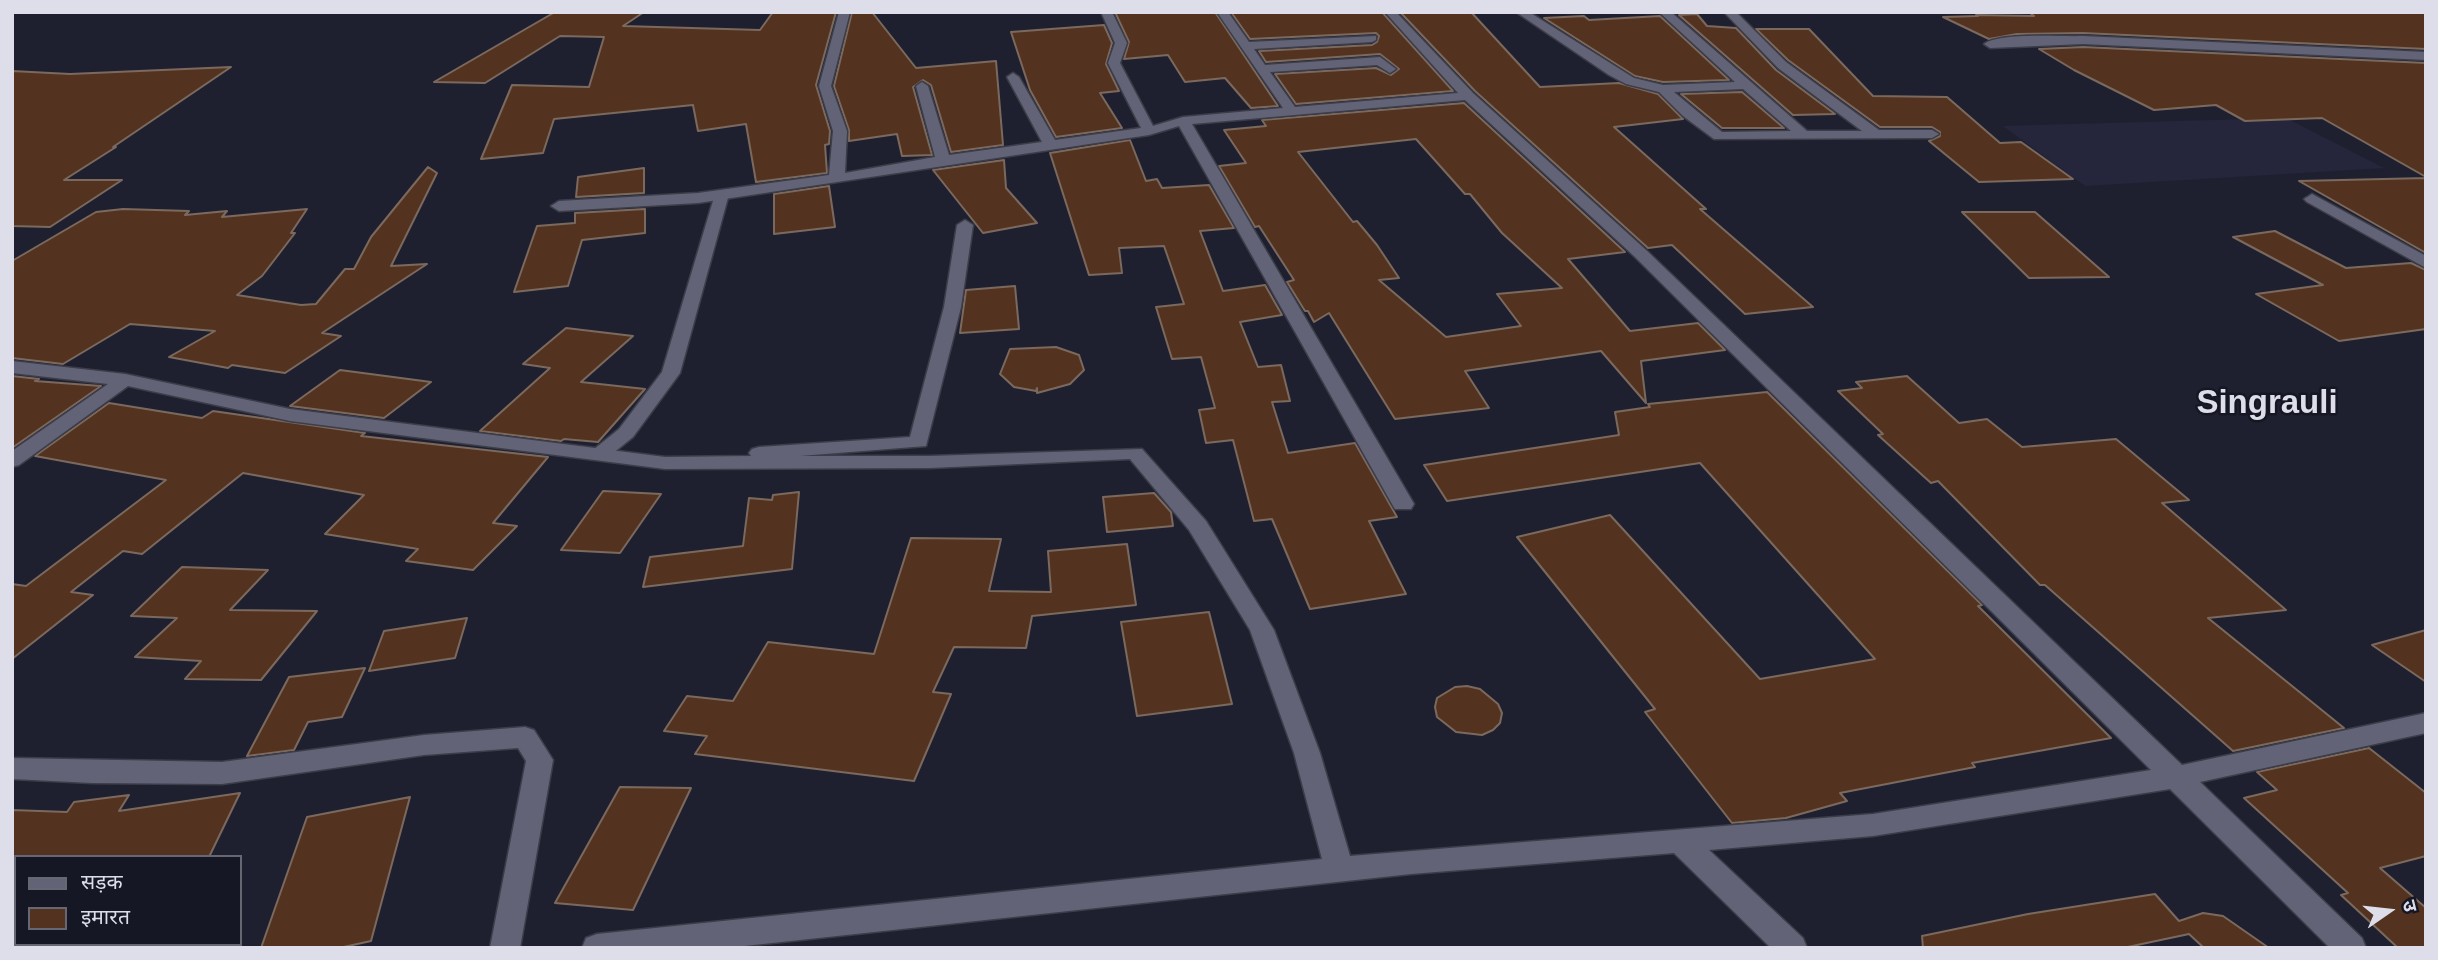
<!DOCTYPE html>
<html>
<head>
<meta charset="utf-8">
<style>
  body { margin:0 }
  #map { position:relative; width:2438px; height:960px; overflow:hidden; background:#1f202f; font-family:Helvetica,"Noto Sans Devanagari",sans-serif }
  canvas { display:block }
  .frame { position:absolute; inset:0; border:14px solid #dddee9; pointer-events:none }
  .legend { position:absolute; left:14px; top:855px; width:228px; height:91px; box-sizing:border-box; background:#161725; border:2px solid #666773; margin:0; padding:9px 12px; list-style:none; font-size:21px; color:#dddee9 }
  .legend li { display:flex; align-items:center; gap:14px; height:35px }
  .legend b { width:35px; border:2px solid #666773 }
  .north { position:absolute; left:2354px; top:876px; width:70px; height:70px; -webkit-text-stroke:5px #161725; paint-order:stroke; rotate:76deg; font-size:19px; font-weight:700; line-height:28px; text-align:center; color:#dddee9 }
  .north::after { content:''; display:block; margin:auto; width:24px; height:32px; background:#dddee9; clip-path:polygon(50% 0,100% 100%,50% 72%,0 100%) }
</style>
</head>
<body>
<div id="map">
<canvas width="2438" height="960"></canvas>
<div class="frame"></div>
<ul class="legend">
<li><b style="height:9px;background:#626376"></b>सड़क</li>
<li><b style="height:19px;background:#533320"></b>इमारत</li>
</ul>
<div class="north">उ</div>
</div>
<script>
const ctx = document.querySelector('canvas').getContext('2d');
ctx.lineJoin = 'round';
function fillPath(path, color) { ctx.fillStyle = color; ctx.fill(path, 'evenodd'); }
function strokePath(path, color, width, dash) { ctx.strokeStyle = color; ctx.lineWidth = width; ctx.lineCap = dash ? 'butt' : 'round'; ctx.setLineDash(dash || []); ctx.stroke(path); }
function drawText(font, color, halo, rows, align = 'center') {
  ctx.font = font + ' Helvetica,sans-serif'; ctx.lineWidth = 5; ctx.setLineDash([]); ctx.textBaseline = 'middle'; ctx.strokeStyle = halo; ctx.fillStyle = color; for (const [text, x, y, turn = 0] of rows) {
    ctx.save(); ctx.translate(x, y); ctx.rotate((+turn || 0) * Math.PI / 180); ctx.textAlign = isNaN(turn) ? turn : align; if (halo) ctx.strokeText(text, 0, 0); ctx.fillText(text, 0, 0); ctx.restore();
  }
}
const built = new Path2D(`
  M 2286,118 L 2384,168 L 2085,186 L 2003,126 Z`);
const building = new Path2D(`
  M 555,12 L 644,12 L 623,26 L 760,30 L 773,12 L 836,12 L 816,85 L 830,131 L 829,144 L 825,145 L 827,173 L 756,182 L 746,124 L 698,131 L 693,105 L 554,119 L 543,153 L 481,159 L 512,85 L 589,87 L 604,37 L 560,36 L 485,83 L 434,82 Z
  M 852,12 L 872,12 L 916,68 L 996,61 L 1003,145 L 951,152 L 931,85 L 923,80 L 913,87 L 932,155 L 902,156 L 897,134 L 849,141 L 849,130 L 834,86 Z
  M 1115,12 L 1215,12 L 1278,106 L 1251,108 L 1225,78 L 1185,82 L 1168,55 L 1124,59 L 1129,42 Z
  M 1231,12 L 1382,12 L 1453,91 L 1296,104 L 1275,74 L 1376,68 L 1391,75 L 1399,69 L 1380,54 L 1266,62 L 1259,51 L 1372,45 L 1377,42 L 1379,36 L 1376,33 L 1250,39 Z
  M 1400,12 L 1471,12 L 1540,87 L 1619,83 L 1658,94 L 1683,119 L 1614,127 L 1706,209 L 1700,209 L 1813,307 L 1745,314 L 1672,245 L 1648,248 L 1475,91 Z
  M 2029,12 L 2426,12 L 2426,49 L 2083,33 L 2017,34 L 1989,39 L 1943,17 L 1978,16 L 1976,15 L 2034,16 Z
  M 1697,14 L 1707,26 L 1736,28 L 1776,70 L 1835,114 L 1793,115 L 1679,15 Z
  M 1584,16 L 1589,20 L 1660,16 L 1729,80 L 1663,82 L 1635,76 L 1544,18 Z
  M 1104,25 L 1112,43 L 1106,64 L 1119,91 L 1100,93 L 1122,128 L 1056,137 L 1030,90 L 1011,32 Z
  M 1756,29 L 1809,29 L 1873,96 L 1947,97 L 2000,143 L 2021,142 L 2073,179 L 1979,182 L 1929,141 L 1940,136 L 1940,132 L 1932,127 L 1880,127 L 1788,60 Z
  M 2083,47 L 2426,63 L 2426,177 L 2322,118 L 2245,121 L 2216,105 L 2154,110 L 2074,70 L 2039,49 Z
  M 231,67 L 113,147 L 116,147 L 64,180 L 122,180 L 50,227 L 12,226 L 12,71 L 70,74 Z
  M 1742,92 L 1784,128 L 1722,128 L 1681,94 Z
  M 1464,103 L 1625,252 L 1568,259 L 1630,331 L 1698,323 L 1725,350 L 1641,361 L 1646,403 L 1601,351 L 1465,371 L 1489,408 L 1395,419 L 1329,313 L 1314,322 L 1308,311 L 1305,311 L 1287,282 L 1294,280 L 1259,226 L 1255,227 L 1219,166 L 1246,163 L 1224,130 L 1266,126 L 1262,120 ZM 1416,139 L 1465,194 L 1470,194 L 1502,233 L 1562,288 L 1497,294 L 1521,326 L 1446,337 L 1379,280 L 1399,278 L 1377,245 L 1357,221 L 1353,222 L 1298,152 Z
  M 1130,140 L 1146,181 L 1157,179 L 1162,188 L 1209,185 L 1234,228 L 1200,231 L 1223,291 L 1265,285 L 1282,315 L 1240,322 L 1258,367 L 1281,365 L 1290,401 L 1272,402 L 1288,453 L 1355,443 L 1397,517 L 1369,521 L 1406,594 L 1310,609 L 1272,519 L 1254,521 L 1233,440 L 1206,443 L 1199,410 L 1215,408 L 1201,357 L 1172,359 L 1156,307 L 1184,304 L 1164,246 L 1119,248 L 1122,273 L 1089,275 L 1050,153 Z
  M 1004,160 L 1006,188 L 1037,223 L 983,233 L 933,170 Z
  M 428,167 L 437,173 L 391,266 L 427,264 L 322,333 L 341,336 L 285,373 L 232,365 L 228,368 L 169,357 L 215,331 L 130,324 L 63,364 L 12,358 L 12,261 L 96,212 L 123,209 L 189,211 L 185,215 L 227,211 L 222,217 L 307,209 L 291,233 L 295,233 L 262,276 L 237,295 L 301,305 L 316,304 L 345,269 L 354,269 L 371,237 Z
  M 644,168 L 644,193 L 576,197 L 578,177 Z
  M 2426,178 L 2426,253 L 2299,181 Z
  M 829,186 L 835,227 L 774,234 L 774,194 Z
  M 645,209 L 645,233 L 582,240 L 568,286 L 514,292 L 537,226 L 575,223 L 575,213 Z
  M 1962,212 L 2035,212 L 2109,277 L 2029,278 Z
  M 2275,231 L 2346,268 L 2411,263 L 2426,270 L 2426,329 L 2339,341 L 2256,294 L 2323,285 L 2233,237 Z
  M 1015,286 L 1019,329 L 960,333 L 966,290 Z
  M 566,328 L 633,336 L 581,382 L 645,389 L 598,442 L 564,439 L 561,441 L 480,431 L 550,368 L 523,364 Z
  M 1056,347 L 1079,355 L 1084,370 L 1070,384 L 1037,393 L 1037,388 L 1036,391 L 1014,387 L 1000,374 L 1010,349 Z
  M 340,370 L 431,382 L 384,418 L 290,406 Z
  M 12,376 L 39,379 L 35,381 L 101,386 L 12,448 Z
  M 1907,376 L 1959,423 L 1987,419 L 2022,447 L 2116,439 L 2189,500 L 2162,503 L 2286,610 L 2208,618 L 2344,728 L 2233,751 L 2045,585 L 2040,585 L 1938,481 L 1931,483 L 1878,435 L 1883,434 L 1838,391 L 1862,388 L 1856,382 Z
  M 1767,392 L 1982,605 L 1978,606 L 2111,738 L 1972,763 L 1975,767 L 1840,793 L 1847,801 L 1786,818 L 1732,823 L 1645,712 L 1655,709 L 1517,537 L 1610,515 L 1760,679 L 1875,659 L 1700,463 L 1447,501 L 1424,465 L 1619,435 L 1615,412 L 1650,407 L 1648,404 Z
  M 109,403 L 202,418 L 213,411 L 365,433 L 361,436 L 548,457 L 493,523 L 517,526 L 473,570 L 406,561 L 418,549 L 325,534 L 364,495 L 243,473 L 142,554 L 123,551 L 71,592 L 93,595 L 12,659 L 12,584 L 26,586 L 166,480 L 35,456 Z
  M 603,491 L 661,494 L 620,553 L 561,550 Z
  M 799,492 L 792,569 L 643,587 L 650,557 L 743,546 L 749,498 L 772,500 L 773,495 Z
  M 1154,493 L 1171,512 L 1173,526 L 1107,532 L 1103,497 Z
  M 911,538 L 1001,539 L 989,591 L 1051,592 L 1048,551 L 1127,544 L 1136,605 L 1032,616 L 1026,648 L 954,647 L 933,692 L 951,694 L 914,781 L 695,754 L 707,736 L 664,731 L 687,696 L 733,701 L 768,642 L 874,654 Z
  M 182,567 L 268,570 L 230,610 L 317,611 L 261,680 L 185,679 L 201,661 L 135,657 L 177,618 L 131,616 Z
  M 1209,612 L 1232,704 L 1137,716 L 1121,622 Z
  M 467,618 L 455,658 L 369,671 L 384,631 Z
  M 2426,630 L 2426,682 L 2372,645 Z
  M 365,668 L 342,717 L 308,722 L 294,750 L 247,756 L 289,677 Z
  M 1467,686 L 1480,689 L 1498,704 L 1502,713 L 1500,723 L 1493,730 L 1482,735 L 1456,732 L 1437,717 L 1435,707 L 1437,698 L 1455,687 Z
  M 2369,748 L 2426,793 L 2426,856 L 2380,868 L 2426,908 L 2426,948 L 2398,948 L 2341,895 L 2348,893 L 2244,798 L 2277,790 L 2257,772 Z
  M 620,787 L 691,788 L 633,910 L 555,903 Z
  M 240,793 L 209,857 L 12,857 L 12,810 L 67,812 L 74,802 L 129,795 L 119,811 Z
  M 410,797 L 371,941 L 339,948 L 261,948 L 307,817 Z
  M 2155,894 L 2179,921 L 2203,913 L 2223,916 L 2269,948 L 2204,948 L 2189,934 L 2123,948 L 1923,948 L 1922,936 L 2028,914 Z`);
const street = new Path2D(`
  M 839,12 L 850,12 L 831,86 L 847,131 L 845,173 L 935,157 L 916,86 L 922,82 L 928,86 L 949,155 L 1042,142 L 1007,77 L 1013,73 L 1019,77 L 1055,140 L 1141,128 L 1108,63 L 1115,43 L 1101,12 L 1112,12 L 1127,43 L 1120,63 L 1153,126 L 1183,117 L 1283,108 L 1217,12 L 1228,12 L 1249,42 L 1376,36 L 1376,40 L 1372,42 L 1254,49 L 1265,65 L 1380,57 L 1396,69 L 1390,73 L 1377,65 L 1270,72 L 1295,107 L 1458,93 L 1385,12 L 1396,12 L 1473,93 L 1646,250 L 2182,765 L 2426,713 L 2426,733 L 2200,782 L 2362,938 L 2366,948 L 2330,948 L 2170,789 L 1873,836 L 1709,850 L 1803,938 L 1807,948 L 1771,948 L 1674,853 L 1411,874 L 726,948 L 582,948 L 586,938 L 597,934 L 1322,859 L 1294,753 L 1250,630 L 1189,530 L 1130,459 L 930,468 L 665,469 L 290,421 L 128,386 L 19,465 L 12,467 L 12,451 L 108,384 L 12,373 L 12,361 L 125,374 L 290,409 L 665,457 L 751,456 L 749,453 L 752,449 L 759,447 L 910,437 L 944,307 L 957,225 L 965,220 L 973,225 L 961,307 L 926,446 L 800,456 L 930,456 L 1142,449 L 1206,521 L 1274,630 L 1320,753 L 1350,856 L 1873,814 L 2151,770 L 1634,256 L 1465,100 L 1192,124 L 1414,504 L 1411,509 L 1395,509 L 1392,504 L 1179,126 L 1149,135 L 698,203 L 559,211 L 551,206 L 559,201 L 698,193 L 829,175 L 833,131 L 819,86 Z
  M 1516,12 L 1529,12 L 1634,78 L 1663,85 L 1735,82 L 1659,12 L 1671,12 L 1807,131 L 1862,131 L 1778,68 L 1724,12 L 1736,12 L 1786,62 L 1879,130 L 1932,130 L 1939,134 L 1932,138 L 1714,139 L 1683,116 L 1659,92 L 1626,84 L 1609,75 ZM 1743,89 L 1791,131 L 1722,132 L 1674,92 Z
  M 2083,36 L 2426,52 L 2426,60 L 2083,44 L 1990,48 L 1984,44 C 2001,32 2060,37 2083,36 Z
  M 2312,194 L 2426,256 L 2426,268 L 2307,202 L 2304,199 Z
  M 525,727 L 534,730 L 553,760 L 520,948 L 490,948 L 526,761 L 518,748 L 424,755 L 222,784 L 92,783 L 12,779 L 12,758 L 222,762 L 424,735 Z`);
const secondary = new Path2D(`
  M 722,190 L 729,194 L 680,373 L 633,437 L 607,458 L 593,458 L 590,454 L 593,450 L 619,429 L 662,372 L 715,194 Z`);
const townNames = [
  ["Singrauli",2267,404]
];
fillPath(built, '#25263b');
fillPath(building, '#533320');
strokePath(building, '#7b695e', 2);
strokePath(street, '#3c3d49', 3);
strokePath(secondary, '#3c3d49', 3);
fillPath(street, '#626376');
fillPath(secondary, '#626376');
drawText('bold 33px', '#dddee9', '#161725', townNames);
</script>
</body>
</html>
